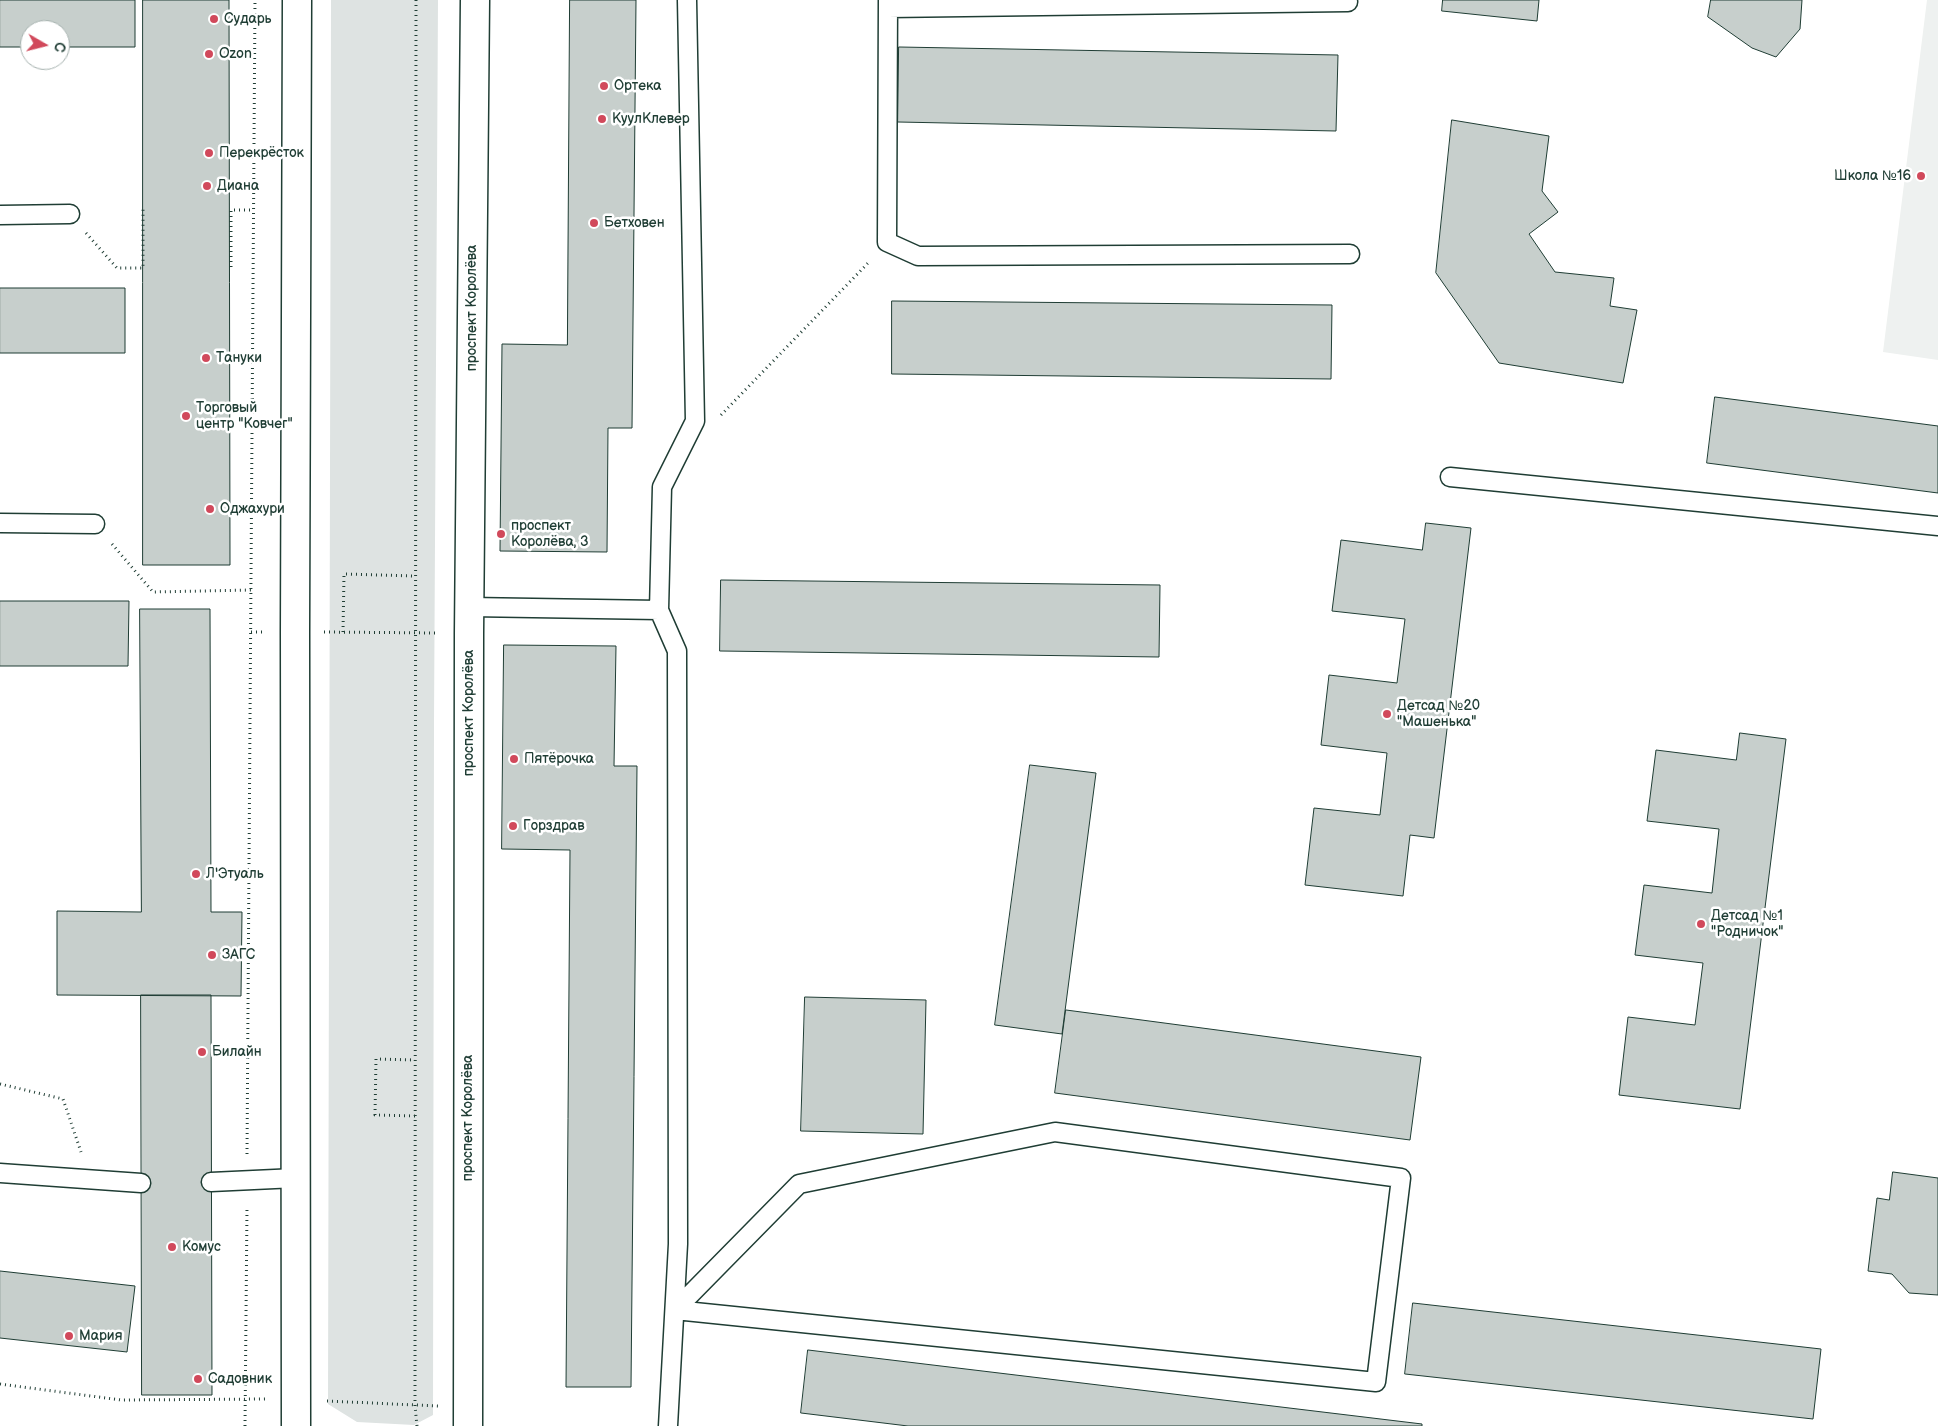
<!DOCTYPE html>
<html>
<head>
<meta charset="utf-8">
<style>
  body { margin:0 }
  #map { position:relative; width:1938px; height:1426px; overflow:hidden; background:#fff; font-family:"Balsamiq Sans",sans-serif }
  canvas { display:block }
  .north { position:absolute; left:20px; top:20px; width:50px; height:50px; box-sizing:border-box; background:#fff; border:1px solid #a5b1ae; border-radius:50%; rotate:98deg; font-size:14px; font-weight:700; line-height:20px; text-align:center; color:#1f3d34 }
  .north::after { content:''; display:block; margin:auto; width:18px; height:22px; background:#d1495b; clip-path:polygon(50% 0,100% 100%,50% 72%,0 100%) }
</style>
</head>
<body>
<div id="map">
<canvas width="1938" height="1426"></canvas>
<div class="north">С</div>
</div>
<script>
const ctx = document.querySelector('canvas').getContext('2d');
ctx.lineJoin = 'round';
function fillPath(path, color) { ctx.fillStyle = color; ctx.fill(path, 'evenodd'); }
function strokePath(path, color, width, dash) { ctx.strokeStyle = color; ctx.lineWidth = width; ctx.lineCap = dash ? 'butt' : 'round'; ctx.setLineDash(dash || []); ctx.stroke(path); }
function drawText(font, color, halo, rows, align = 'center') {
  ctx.font = font + ' "Balsamiq Sans",sans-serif'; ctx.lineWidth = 5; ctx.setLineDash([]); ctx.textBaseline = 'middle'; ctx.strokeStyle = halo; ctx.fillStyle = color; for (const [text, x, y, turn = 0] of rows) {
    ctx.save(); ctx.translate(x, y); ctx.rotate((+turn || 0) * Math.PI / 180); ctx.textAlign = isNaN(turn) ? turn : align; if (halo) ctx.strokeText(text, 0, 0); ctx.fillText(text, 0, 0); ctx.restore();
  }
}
const built = new Path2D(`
  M 1927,0 L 1938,0 L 1938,360 L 1883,352 Z`);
const green = new Path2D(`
  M 331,0 L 438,0 L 434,721 L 433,1415 L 414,1425 L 357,1422 L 328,1404 Z`);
const building = new Path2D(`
  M 0,0 L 135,0 L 135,47 L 60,47 L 60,30 L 30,30 L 30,47 L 0,47 Z
  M 143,0 L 229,0 L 230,565 L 143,565 Z
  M 570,0 L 636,0 L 632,428 L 608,428 L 607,552 L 500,551 L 502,344 L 567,345 Z
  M 1443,0 L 1539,0 L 1537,21 L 1442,11 Z
  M 1711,0 L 1802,0 L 1800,29 L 1776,57 L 1752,48 L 1708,17 Z
  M 899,47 L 1338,55 L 1336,131 L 898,122 Z
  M 1452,120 L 1549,136 L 1542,191 L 1558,212 L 1529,234 L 1555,272 L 1614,278 L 1610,306 L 1637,310 L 1623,383 L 1499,363 L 1436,273 Z
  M 0,288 L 125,288 L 125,353 L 0,353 Z
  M 892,301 L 1332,305 L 1331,379 L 892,374 Z
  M 1715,397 L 1938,426 L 1938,493 L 1707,463 Z
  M 1426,523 L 1471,528 L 1434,838 L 1410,835 L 1403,896 L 1305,885 L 1314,808 L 1380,815 L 1387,753 L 1321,745 L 1329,675 L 1397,683 L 1405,619 L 1332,611 L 1341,540 L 1422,550 Z
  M 721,580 L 1160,585 L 1159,657 L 720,651 Z
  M 0,601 L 129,601 L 128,666 L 0,666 Z
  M 140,609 L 210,609 L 211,912 L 242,912 L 241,996 L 57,995 L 57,911 L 141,912 Z
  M 504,645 L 616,646 L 614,766 L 637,766 L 631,1387 L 566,1387 L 570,850 L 502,849 Z
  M 1740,733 L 1786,739 L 1740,1109 L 1619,1095 L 1628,1017 L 1695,1025 L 1703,963 L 1635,955 L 1644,885 L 1712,893 L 1719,829 L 1647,821 L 1656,750 L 1736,760 Z
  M 1030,765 L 1096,773 L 1062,1034 L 995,1025 Z
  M 141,995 L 211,995 L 212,1395 L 142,1395 Z
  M 805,997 L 926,1000 L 923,1134 L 801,1131 Z
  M 1066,1010 L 1421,1057 L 1410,1140 L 1055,1093 Z
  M 1893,1172 L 1938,1178 L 1938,1295 L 1909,1293 L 1892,1274 L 1868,1271 L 1877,1198 L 1889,1200 Z
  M 0,1271 L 135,1286 L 127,1352 L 0,1338 Z
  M 1413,1303 L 1821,1349 L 1813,1419 L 1405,1374 Z
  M 808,1350 L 1422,1424 L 1422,1426 L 908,1426 L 801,1413 Z`);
const path = new Path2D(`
  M 416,0 L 415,1406 L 417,1426
  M 86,233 L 117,268 L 143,268 L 143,209
  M 231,267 L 231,210 L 253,210
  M 721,415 L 870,261
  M 112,544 L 153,592 L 251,590
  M 251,632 L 265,632
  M 324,632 L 438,633
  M 343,632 L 344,574 L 415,576
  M 0,1084 L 63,1099 L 81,1152
  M 415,1116 L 375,1115 L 376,1059 L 415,1060
  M 247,1154 L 255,0
  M 0,1384 L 121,1400 L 266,1399
  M 327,1401 L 438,1406
  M 245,1426 L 247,1206`);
const lane = new Path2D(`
  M 888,0 L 887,242 L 918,256 L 1350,254
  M 888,8 L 1348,2
  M 0,215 L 70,214
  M 1450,477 L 1938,526
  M 0,523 L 95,524
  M 470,607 L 659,610
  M 1055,1132 L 1401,1178 L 1376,1382 L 675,1310 L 799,1184 Z
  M 0,1173 L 141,1183
  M 211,1182 L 296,1178
  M 668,1426 L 678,1244 L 677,651 L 659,610 L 662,487 L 695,421 L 687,0`);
const secondary = new Path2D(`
  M 296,1426 L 295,632 L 297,0
  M 468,1426 L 469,633 L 475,0`);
const markers = [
  [214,19,5,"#d1495b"],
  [209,54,5,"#d1495b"],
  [604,86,5,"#d1495b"],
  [602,119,5,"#d1495b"],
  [209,153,5,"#d1495b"],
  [1921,176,5,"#d1495b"],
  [207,186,5,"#d1495b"],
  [594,223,5,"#d1495b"],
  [206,358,5,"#d1495b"],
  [186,416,5,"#d1495b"],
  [210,509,5,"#d1495b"],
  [501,534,5,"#d1495b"],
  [1387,714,5,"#d1495b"],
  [514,759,5,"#d1495b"],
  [513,826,5,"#d1495b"],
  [196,874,5,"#d1495b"],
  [1701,924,5,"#d1495b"],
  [212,955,5,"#d1495b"],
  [202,1052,5,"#d1495b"],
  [172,1247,5,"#d1495b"],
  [69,1336,5,"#d1495b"],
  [198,1379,5,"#d1495b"]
];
const poiNames = [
  ["Сударь",224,19],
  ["Ozon",219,54],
  ["Ортека",614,86],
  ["КуулКлевер",612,119],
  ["Перекрёсток",219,153],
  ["Школа №16",1911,176,"right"],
  ["Диана",217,186],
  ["Бетховен",604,223],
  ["Тануки",216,358],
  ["Торговый",196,408],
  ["центр \"Ковчег\"",196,424],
  ["Оджахури",220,509],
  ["проспект",511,526],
  ["Королёва, 3",511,542],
  ["Детсад №20",1397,706],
  ["\"Машенька\"",1397,722],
  ["Пятёрочка",524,759],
  ["Горздрав",523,826],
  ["Л'Этуаль",206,874],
  ["Детсад №1",1711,916],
  ["\"Родничок\"",1711,932],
  ["ЗАГС",222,955],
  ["Билайн",212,1052],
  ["Комус",182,1247],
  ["Мария",79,1336],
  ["Садовник",208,1379]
];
const streetNames = [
  ["проспект Королёва",472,308,-90],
  ["проспект Королёва",469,713,-90],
  ["проспект Королёва",468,1118,-90]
];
fillPath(built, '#eef1f0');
fillPath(green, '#dee3e2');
fillPath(building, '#c7cfcc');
strokePath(building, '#1f3d34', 1);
strokePath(lane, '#1f3d34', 21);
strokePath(secondary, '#1f3d34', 31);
strokePath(path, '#1f3d34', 3, [1, 4]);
strokePath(lane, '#fff', 18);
strokePath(secondary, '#fff', 28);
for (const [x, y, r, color] of markers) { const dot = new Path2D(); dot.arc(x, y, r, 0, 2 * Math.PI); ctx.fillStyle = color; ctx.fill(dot); strokePath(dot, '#fff', 2); }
drawText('14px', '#1f3d34', '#fff', poiNames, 'left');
drawText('14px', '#1f3d34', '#fff', streetNames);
</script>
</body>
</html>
